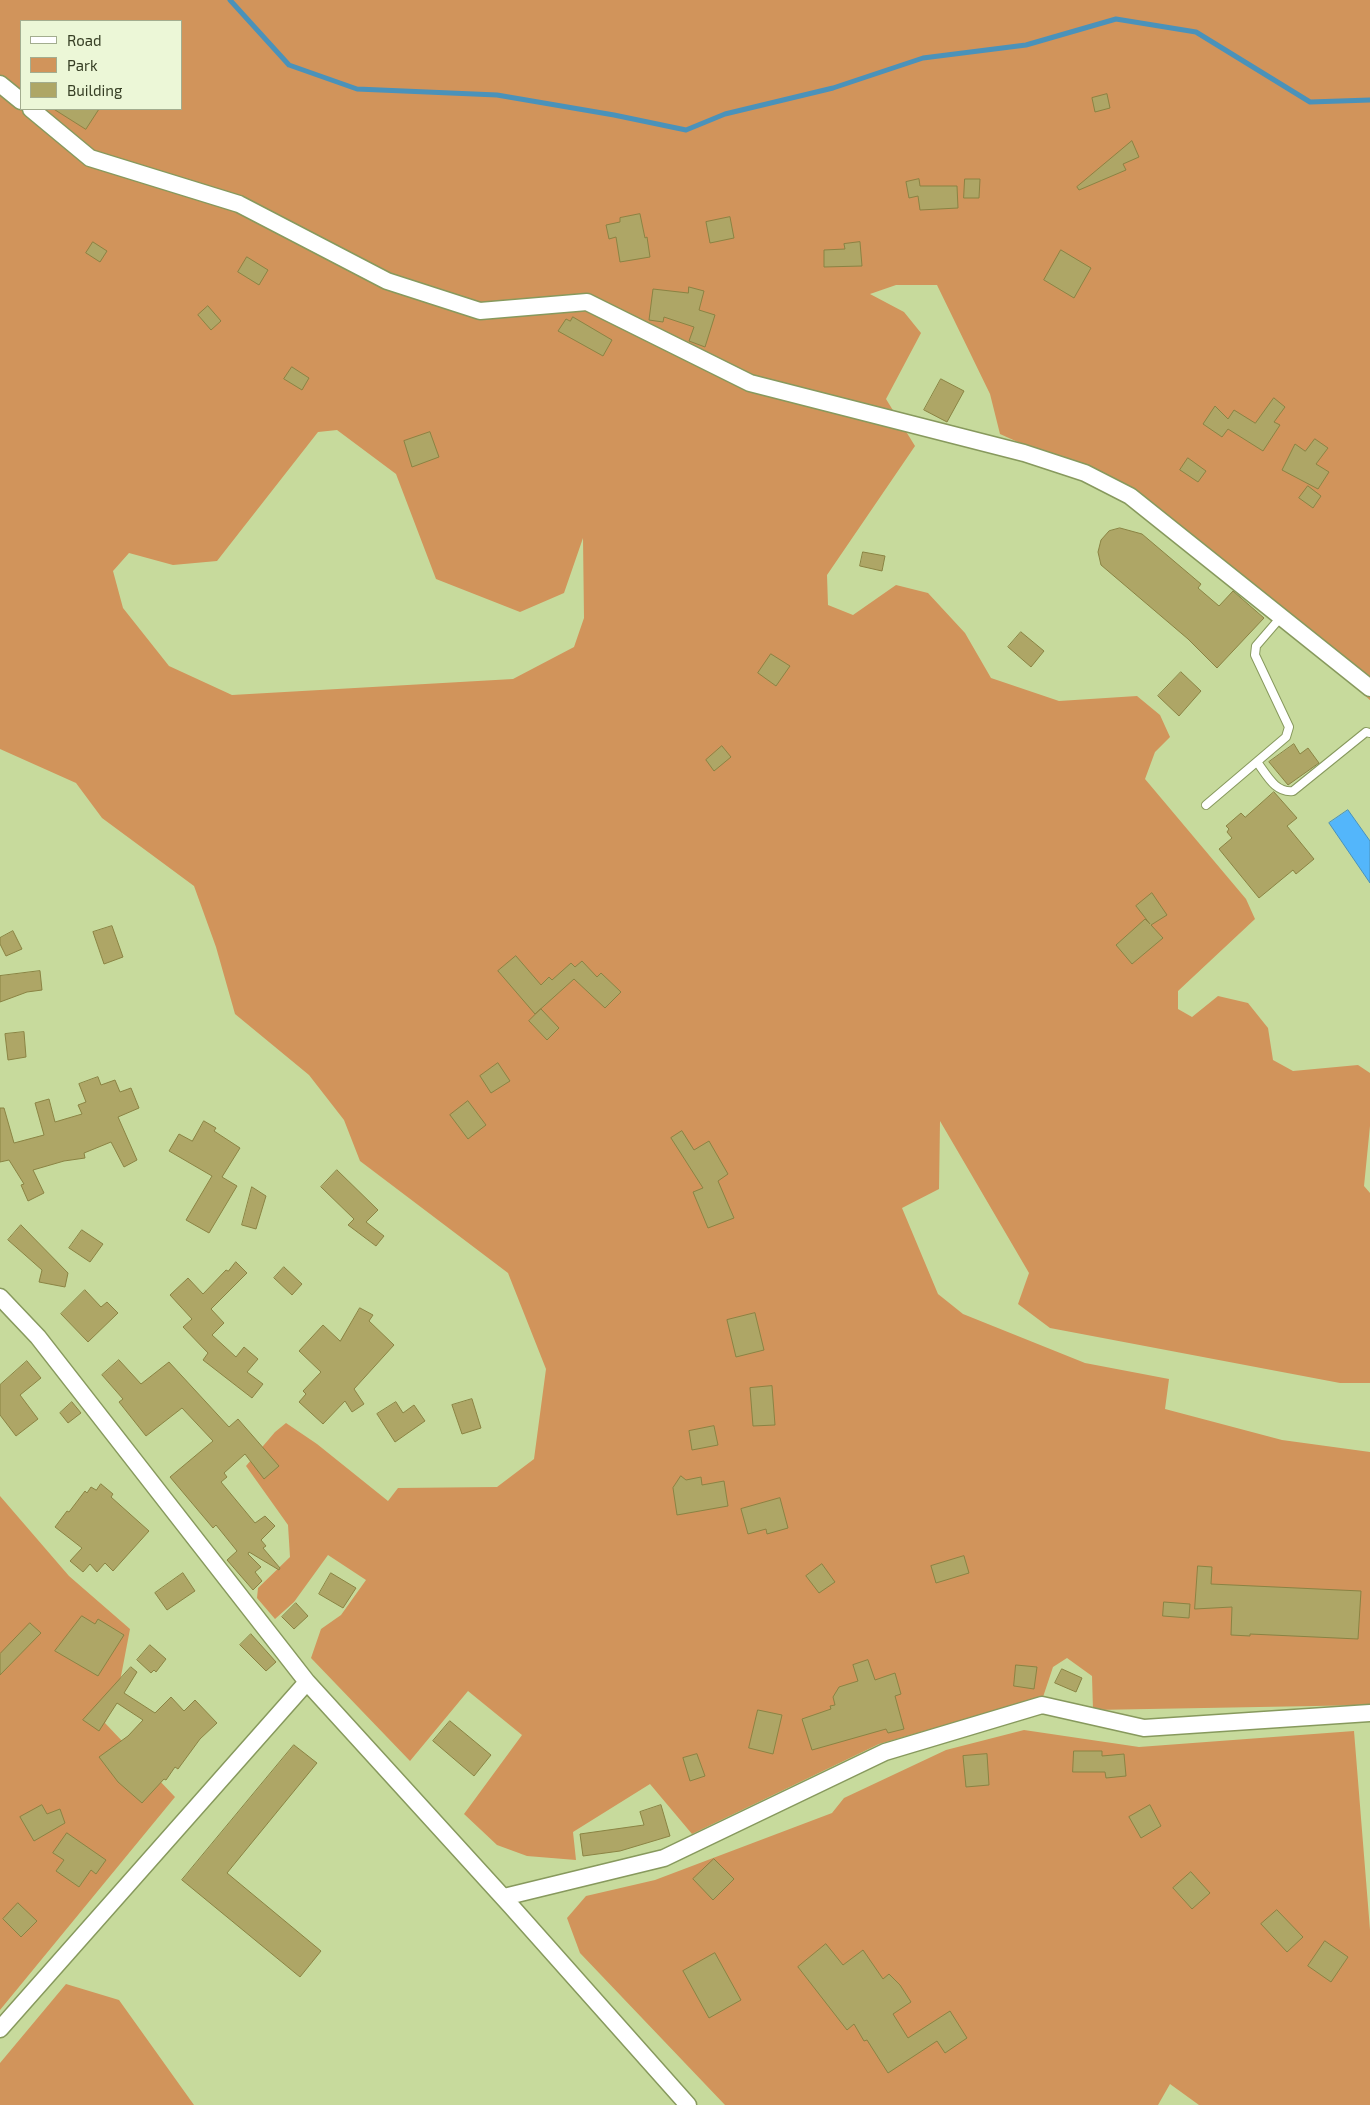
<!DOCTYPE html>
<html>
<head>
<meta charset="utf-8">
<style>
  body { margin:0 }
  #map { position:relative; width:1370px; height:2105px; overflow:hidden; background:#c7da9c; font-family:"Exo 2",sans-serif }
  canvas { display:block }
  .legend { position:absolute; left:20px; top:20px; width:162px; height:90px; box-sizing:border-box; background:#ecf7d7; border:1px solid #a3ad8f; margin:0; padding:6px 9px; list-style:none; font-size:15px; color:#353d23 }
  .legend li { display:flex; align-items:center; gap:10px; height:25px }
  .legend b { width:25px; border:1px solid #a3ad8f }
</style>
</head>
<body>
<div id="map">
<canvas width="1370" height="2105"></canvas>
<ul class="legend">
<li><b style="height:6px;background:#fff"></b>Road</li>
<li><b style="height:14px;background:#d1945b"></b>Park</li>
<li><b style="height:14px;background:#aea666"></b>Building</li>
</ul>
</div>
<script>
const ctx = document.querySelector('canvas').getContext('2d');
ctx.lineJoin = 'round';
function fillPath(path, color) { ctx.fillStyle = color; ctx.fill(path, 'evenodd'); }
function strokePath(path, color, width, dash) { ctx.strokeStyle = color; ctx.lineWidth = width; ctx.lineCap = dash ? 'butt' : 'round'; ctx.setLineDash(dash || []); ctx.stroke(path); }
const green = new Path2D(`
  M 0,0 L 1370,0 L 1370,700 L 1327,664 L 1147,500 L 1000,434 L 990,394 L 937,285 L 896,285 L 870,294 L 904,312 L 921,333 L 886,399 L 915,446 L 827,575 L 828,605 L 853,615 L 896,585 L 928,593 L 965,633 L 991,678 L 1059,701 L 1137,696 L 1160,715 L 1170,737 L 1155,752 L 1145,779 L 1246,899 L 1255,919 L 1178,991 L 1178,1009 L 1192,1017 L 1218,996 L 1248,1003 L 1268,1028 L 1273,1060 L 1293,1071 L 1358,1065 L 1370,1073 L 1370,1126 L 1364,1186 L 1370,1193 L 1370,1383 L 1340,1383 L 1050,1328 L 1018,1304 L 1029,1273 L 940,1121 L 939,1189 L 902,1208 L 938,1294 L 963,1314 L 1085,1363 L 1169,1379 L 1165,1409 L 1282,1440 L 1370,1452 L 1370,1705 L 1093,1710 L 1092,1676 L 1067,1658 L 1053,1667 L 1043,1697 L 879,1744 L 692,1834 L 650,1784 L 573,1832 L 576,1860 L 527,1856 L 497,1845 L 464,1814 L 522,1735 L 468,1691 L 410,1761 L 311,1658 L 321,1629 L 341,1615 L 366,1580 L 328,1555 L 294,1602 L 275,1619 L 257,1598 L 258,1588 L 290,1557 L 288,1525 L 246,1466 L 275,1432 L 286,1423 L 317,1444 L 388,1501 L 398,1488 L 497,1487 L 534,1459 L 546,1369 L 508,1273 L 360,1161 L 344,1120 L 309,1075 L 235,1014 L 216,947 L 194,886 L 102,818 L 76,783 L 0,749 ZM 21,21 L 181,21 L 181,109 L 21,109 ZM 337,430 L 396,474 L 436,579 L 520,612 L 564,593 L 583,538 L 584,618 L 574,647 L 513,679 L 232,695 L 169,666 L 123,608 L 113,571 L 129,553 L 173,565 L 217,561 L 318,432 Z
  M 0,1496 L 69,1576 L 130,1629 L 117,1697 L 105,1723 L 175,1797 L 0,2010 Z
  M 1024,1730 L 1139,1747 L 1354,1731 L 1370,1930 L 1370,2105 L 1199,2105 L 1170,2084 L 1158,2105 L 725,2105 L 580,1953 L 567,1918 L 586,1896 L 655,1880 L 832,1813 L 844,1798 L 946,1750 Z
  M 66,1984 L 119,2000 L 194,2105 L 0,2105 L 0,2063 Z`);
const water = new Path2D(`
  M 1348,810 L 1370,841 L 1370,883 L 1329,823 Z`);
const stream = new Path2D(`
  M 230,0 L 289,65 L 357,89 L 497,95 L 614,115 L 686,130 L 725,114 L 833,88 L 923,58 L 1026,45 L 1116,19 L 1196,32 L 1310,102 L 1370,100`);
const building = new Path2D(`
  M 1107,94 L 1110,108 L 1095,112 L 1092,98 Z
  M 54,109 L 99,109 L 86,129 Z
  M 1132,141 L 1139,157 L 1123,164 L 1126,170 L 1079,190 L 1077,187 Z
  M 919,179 L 920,186 L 957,186 L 958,208 L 920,210 L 918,196 L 909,198 L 906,182 Z
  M 965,179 L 980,179 L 979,198 L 964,198 Z
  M 640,214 L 645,238 L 647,237 L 650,257 L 620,262 L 616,237 L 609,239 L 606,225 L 620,222 L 620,218 Z
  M 730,217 L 734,238 L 710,243 L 706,222 Z
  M 93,242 L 107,251 L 100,262 L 86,253 Z
  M 860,242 L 862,266 L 824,267 L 824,250 L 845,249 L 844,244 Z
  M 1061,250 L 1091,268 L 1074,298 L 1044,280 Z
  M 247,257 L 268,270 L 259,285 L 238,272 Z
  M 689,287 L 704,291 L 699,310 L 715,315 L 705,347 L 689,341 L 694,327 L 664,317 L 663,322 L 649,320 L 653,289 L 688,293 Z
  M 208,306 L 221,321 L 211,330 L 198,315 Z
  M 573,317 L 612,340 L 603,356 L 558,331 L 566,319 L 570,321 Z
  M 292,367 L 309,378 L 302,390 L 284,379 Z
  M 941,379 L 964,391 L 947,422 L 924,410 Z
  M 1274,398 L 1285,407 L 1274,422 L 1280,425 L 1263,451 L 1228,429 L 1222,437 L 1203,424 L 1215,406 L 1228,419 L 1234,410 L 1255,423 Z
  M 430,432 L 439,457 L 412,467 L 404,441 Z
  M 1315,439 L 1328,448 L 1316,464 L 1329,472 L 1318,489 L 1282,470 L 1295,444 L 1305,451 Z
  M 1188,458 L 1206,471 L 1198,482 L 1180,470 Z
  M 1308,486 L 1321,496 L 1313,508 L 1299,498 Z
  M 1120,528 L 1142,534 L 1201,584 L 1198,588 L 1219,606 L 1233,591 L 1264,618 L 1217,668 L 1188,639 L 1101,565 L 1098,552 L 1101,540 L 1109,531 Z
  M 863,552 L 885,556 L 882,571 L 860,566 Z
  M 1021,632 L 1044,651 L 1031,667 L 1008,647 Z
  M 771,654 L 790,666 L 776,686 L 758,673 Z
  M 1181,672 L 1201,691 L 1179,716 L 1158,696 Z
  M 1294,744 L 1300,754 L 1308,748 L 1319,763 L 1288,785 L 1269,762 Z
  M 722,746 L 731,757 L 714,771 L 706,760 Z
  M 1274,792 L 1297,818 L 1287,826 L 1314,859 L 1296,874 L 1293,870 L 1259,898 L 1219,849 L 1232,838 L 1227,832 L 1229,829 L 1226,826 L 1241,813 L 1245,817 Z
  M 1152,893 L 1167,915 L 1151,925 L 1163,938 L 1132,964 L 1116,945 L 1145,919 L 1150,924 L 1136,906 Z
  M 112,926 L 123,957 L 104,964 L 93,932 Z
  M 13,931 L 22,949 L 6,956 L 0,944 L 0,938 Z
  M 516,956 L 541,985 L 549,977 L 552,980 L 571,963 L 575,967 L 582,961 L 597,977 L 601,973 L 621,992 L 605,1008 L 574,979 L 535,1014 L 498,971 Z
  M 40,971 L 42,990 L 27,992 L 0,1002 L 0,976 Z
  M 541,1009 L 559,1028 L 547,1040 L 529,1021 Z
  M 24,1032 L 26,1057 L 8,1060 L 5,1034 Z
  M 498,1063 L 510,1081 L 491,1093 L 480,1076 Z
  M 98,1077 L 101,1085 L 115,1080 L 120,1092 L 131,1088 L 139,1108 L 118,1117 L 137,1160 L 124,1167 L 111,1142 L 84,1153 L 85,1158 L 64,1161 L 33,1170 L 44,1193 L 28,1201 L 21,1185 L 24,1184 L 9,1160 L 0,1162 L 0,1108 L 4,1108 L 14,1143 L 44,1135 L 35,1103 L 49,1099 L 55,1122 L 82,1114 L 78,1105 L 86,1102 L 79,1084 Z
  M 468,1101 L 486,1125 L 468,1139 L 450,1115 Z
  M 204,1121 L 216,1128 L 214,1131 L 240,1148 L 222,1177 L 237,1186 L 209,1233 L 186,1220 L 212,1176 L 169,1151 L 179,1134 L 192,1141 Z
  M 682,1131 L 694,1150 L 709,1141 L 728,1174 L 718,1181 L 734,1218 L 708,1228 L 693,1192 L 703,1188 L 671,1138 Z
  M 337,1170 L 378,1210 L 366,1222 L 384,1236 L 376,1246 L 348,1225 L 354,1219 L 321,1187 Z
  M 252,1187 L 266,1196 L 256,1229 L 242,1225 Z
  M 21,1225 L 68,1273 L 65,1287 L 39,1282 L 42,1270 L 8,1240 Z
  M 82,1230 L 103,1244 L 90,1262 L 69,1248 Z
  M 236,1262 L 247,1273 L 211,1309 L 224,1323 L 212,1335 L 236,1357 L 244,1347 L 258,1359 L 247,1372 L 263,1384 L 252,1398 L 203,1360 L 208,1353 L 183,1327 L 192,1319 L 170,1295 L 188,1278 L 203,1294 L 226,1270 L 228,1271 Z
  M 284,1267 L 302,1284 L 292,1295 L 274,1278 Z
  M 85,1290 L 101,1307 L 107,1302 L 118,1313 L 88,1342 L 61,1314 Z
  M 360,1308 L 373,1315 L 369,1321 L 394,1345 L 354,1389 L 364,1404 L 352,1412 L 345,1401 L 323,1424 L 299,1402 L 306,1394 L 303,1391 L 321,1372 L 299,1351 L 323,1325 L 340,1341 Z
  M 755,1313 L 764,1350 L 736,1357 L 727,1320 Z
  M 119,1360 L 141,1384 L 169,1362 L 229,1427 L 238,1419 L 279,1466 L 264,1479 L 245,1454 L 224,1473 L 227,1477 L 221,1482 L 255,1523 L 265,1516 L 275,1526 L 261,1540 L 266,1546 L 263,1548 L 280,1568 L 279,1570 L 249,1552 L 248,1554 L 261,1567 L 255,1572 L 262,1581 L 253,1590 L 227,1560 L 237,1551 L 216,1525 L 213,1528 L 170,1477 L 213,1441 L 182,1408 L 146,1436 L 119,1402 L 123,1399 L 102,1375 Z
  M 27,1361 L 41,1378 L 20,1395 L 38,1419 L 16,1436 L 0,1415 L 0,1385 Z
  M 772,1386 L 775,1425 L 753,1426 L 750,1388 Z
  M 472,1399 L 481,1428 L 462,1434 L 452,1405 Z
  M 72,1402 L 81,1413 L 68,1423 L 60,1413 Z
  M 396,1402 L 403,1413 L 414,1405 L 425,1421 L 395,1442 L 377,1414 Z
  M 714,1426 L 718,1445 L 692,1450 L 689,1431 Z
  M 681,1476 L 686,1480 L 701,1477 L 702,1485 L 724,1481 L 728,1506 L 677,1515 L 673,1488 Z
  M 101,1484 L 113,1494 L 111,1497 L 149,1531 L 113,1571 L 105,1563 L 97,1572 L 90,1564 L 83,1572 L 70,1561 L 82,1548 L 55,1527 L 67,1511 L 69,1512 L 85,1491 L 87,1493 L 91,1487 L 96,1490 Z
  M 780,1498 L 788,1528 L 767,1534 L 766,1529 L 748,1534 L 741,1509 Z
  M 964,1556 L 969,1573 L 936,1583 L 931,1566 Z
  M 822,1564 L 835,1582 L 819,1593 L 806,1576 Z
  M 1198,1566 L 1212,1567 L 1211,1584 L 1361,1591 L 1358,1639 L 1250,1634 L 1250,1636 L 1231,1635 L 1232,1607 L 1195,1609 Z
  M 183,1573 L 195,1591 L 167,1610 L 155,1593 Z
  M 331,1573 L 356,1588 L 343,1608 L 319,1594 Z
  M 1164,1602 L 1190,1604 L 1189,1618 L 1163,1616 Z
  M 296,1603 L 308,1616 L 294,1629 L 282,1617 Z
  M 82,1616 L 95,1624 L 98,1619 L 124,1635 L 98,1676 L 55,1651 Z
  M 30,1623 L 41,1633 L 0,1675 L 0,1654 Z
  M 251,1634 L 276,1662 L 266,1671 L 240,1645 Z
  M 150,1645 L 166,1659 L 156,1672 L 154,1670 L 151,1673 L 137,1660 Z
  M 868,1660 L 875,1680 L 895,1673 L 901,1694 L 895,1696 L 904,1729 L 888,1733 L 886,1729 L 812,1750 L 802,1719 L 831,1709 L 830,1706 L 835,1705 L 833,1697 L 839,1687 L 858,1681 L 853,1665 Z
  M 1016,1665 L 1037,1667 L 1034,1689 L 1014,1686 Z
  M 131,1667 L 137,1672 L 124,1693 L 155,1713 L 171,1697 L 184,1711 L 195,1700 L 217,1723 L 200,1739 L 178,1769 L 175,1767 L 166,1780 L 164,1779 L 142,1803 L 118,1782 L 99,1757 L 128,1736 L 143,1720 L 117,1703 L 99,1731 L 83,1720 Z
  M 1062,1669 L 1082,1678 L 1076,1692 L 1055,1683 Z
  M 758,1710 L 782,1715 L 773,1754 L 749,1748 Z
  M 450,1721 L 491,1755 L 474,1776 L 433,1741 Z
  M 294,1745 L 317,1763 L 227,1873 L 321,1951 L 300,1977 L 182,1880 Z
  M 1074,1751 L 1102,1751 L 1102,1756 L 1124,1754 L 1126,1776 L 1106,1778 L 1105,1772 L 1073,1772 Z
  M 697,1754 L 705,1776 L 690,1781 L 683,1758 Z
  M 987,1754 L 989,1785 L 966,1787 L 963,1756 Z
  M 42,1805 L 47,1814 L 60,1809 L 65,1823 L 34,1841 L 20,1817 Z
  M 661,1805 L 670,1836 L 620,1851 L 583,1856 L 580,1834 L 644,1825 L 640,1812 Z
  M 1150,1805 L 1161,1826 L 1141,1838 L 1129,1817 Z
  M 67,1833 L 106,1860 L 96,1874 L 91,1870 L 79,1887 L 56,1871 L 64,1860 L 53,1853 Z
  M 714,1859 L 734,1879 L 713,1900 L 693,1879 Z
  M 1191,1872 L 1210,1893 L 1192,1909 L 1173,1888 Z
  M 18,1903 L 37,1921 L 21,1937 L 3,1919 Z
  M 1277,1910 L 1303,1937 L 1287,1952 L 1261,1924 Z
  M 1325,1941 L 1348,1957 L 1331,1982 L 1308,1966 Z
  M 826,1944 L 843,1965 L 863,1950 L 883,1979 L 889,1974 L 900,1985 L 911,2002 L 893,2014 L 908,2038 L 950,2011 L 967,2038 L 945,2053 L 937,2041 L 888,2073 L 867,2040 L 864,2041 L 854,2024 L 847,2030 L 798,1967 Z
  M 715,1953 L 741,2000 L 709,2018 L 683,1971 Z`);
const service = new Path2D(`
  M 1257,762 C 1267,775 1275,793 1293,791 L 1366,732 L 1370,733
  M 1206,805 L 1286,737 L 1289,727 L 1255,655 L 1256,646 L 1281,617`);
const minor = new Path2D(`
  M 0,84 L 21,101
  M 31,109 L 90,158 L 239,204 L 387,281 L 480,311 L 587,302 L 750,383 L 1024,453 L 1085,473 L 1130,496 L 1370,688
  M 0,1297 L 38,1337 L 307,1682 L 0,2029
  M 307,1682 L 511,1906 L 688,2105
  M 504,1897 L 664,1858 L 885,1752 L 1042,1705 L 1144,1728 L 1370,1713`);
fillPath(green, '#d1945b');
fillPath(water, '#53b6fb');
strokePath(water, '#4a92ba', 1);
strokePath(stream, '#4a92ba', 5);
fillPath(building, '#aea666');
strokePath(building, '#8a8343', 1);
strokePath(service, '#87995d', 10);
strokePath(minor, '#87995d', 19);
strokePath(service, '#fff', 8);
strokePath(minor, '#fff', 16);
</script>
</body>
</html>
